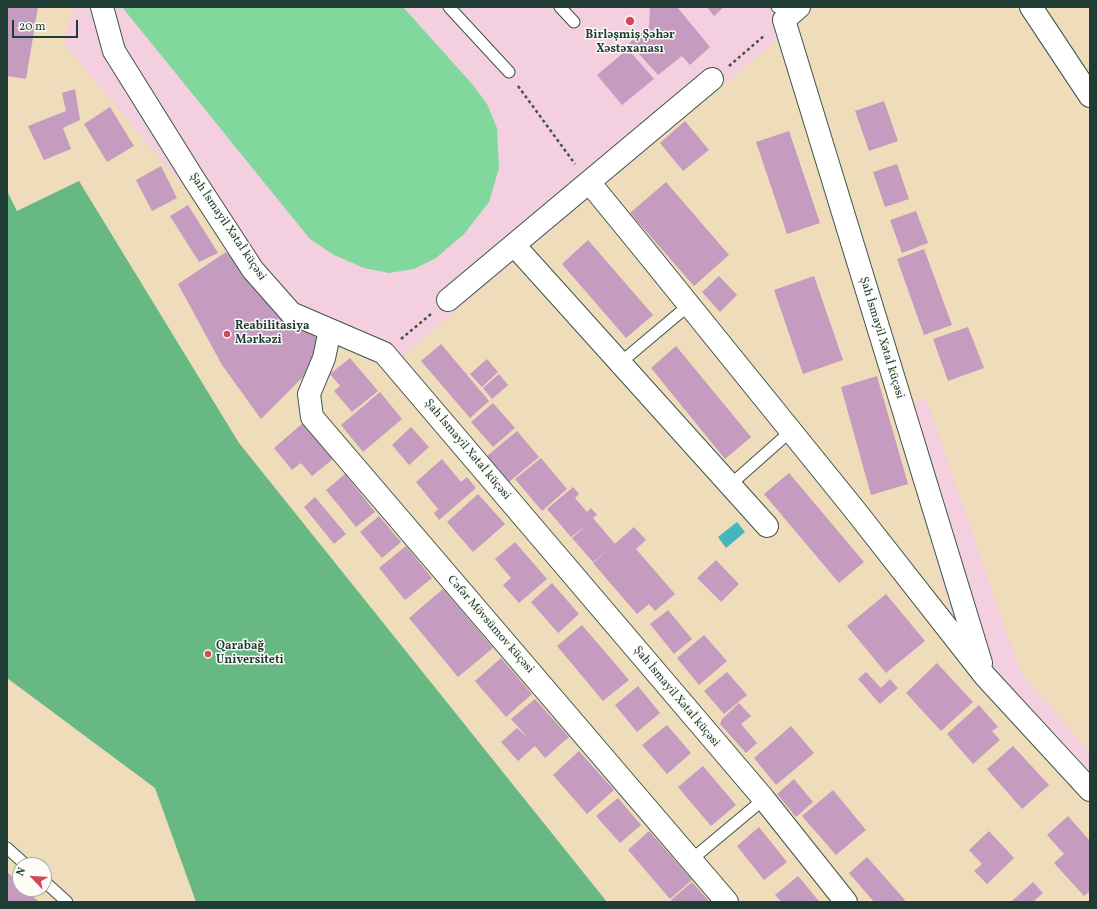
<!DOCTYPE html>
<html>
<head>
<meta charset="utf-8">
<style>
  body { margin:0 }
  #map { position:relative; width:1097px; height:909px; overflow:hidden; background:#efdcba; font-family:Vollkorn,serif }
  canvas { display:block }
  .frame { position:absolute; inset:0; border:8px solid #1f3d34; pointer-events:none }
  .north { position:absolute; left:12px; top:857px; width:40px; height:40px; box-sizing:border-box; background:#fdfcf7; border:1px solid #a4b0a9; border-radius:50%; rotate:295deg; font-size:11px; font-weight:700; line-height:16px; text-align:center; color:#1f3d34 }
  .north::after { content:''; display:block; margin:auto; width:14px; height:18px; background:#d1495b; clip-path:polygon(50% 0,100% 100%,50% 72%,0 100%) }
  .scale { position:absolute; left:12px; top:20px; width:66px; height:18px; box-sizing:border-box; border:2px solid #1f3d34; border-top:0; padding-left:5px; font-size:12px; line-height:14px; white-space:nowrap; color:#1f3d34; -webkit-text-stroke:3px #fdfcf7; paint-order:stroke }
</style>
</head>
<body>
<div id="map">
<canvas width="1097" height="909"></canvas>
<div class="frame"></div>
<div class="north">N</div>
<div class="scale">20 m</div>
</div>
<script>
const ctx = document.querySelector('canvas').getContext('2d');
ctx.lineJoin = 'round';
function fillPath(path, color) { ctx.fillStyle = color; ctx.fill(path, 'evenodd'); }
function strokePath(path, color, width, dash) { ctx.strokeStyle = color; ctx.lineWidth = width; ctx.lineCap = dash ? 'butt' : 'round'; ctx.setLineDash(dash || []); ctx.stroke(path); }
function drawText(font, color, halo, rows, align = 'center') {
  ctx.font = font + ' Vollkorn,serif'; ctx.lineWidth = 3; ctx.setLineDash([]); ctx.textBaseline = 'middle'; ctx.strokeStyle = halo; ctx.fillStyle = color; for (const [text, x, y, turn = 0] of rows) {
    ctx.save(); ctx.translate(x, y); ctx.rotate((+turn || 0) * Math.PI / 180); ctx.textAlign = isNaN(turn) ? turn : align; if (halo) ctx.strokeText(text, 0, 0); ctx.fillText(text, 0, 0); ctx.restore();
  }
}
const built = new Path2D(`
  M 74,7 L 816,7 L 387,369 L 289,313 L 64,44 Z
  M 926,398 L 1020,671 L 1090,753 L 1090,807 L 965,665 L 896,411 Z`);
const green = new Path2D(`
  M 122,7 L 403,7 L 473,85 L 487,104 L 497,128 L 499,168 L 489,202 L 464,234 L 436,258 L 414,269 L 389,273 L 364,268 L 334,255 L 310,239 Z`);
const forest = new Path2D(`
  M 79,181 L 239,443 L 607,902 L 196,902 L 155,788 L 7,678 L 7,191 L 17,211 Z`);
const water = new Path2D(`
  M 737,522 L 745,532 L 726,548 L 718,537 Z`);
const building = new Path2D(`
  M 7,7 L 38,7 L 26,79 L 7,76 Z
  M 650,7 L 677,7 L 710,47 L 690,65 L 682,56 L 658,75 L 629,43 L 649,27 Z
  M 707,7 L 724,7 L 714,16 Z
  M 628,49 L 654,79 L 622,105 L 597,75 Z
  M 75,89 L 80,120 L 63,128 L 71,149 L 44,160 L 28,126 L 66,111 L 62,93 Z
  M 884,101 L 898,141 L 869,151 L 855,111 Z
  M 110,107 L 134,146 L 107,162 L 84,124 Z
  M 685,121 L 709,150 L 683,171 L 660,143 Z
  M 789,131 L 820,223 L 787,234 L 756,142 Z
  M 897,164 L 909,199 L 885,207 L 873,172 Z
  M 161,166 L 177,198 L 152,211 L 136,180 Z
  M 666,182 L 729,255 L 694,286 L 630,213 Z
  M 188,205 L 218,253 L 199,262 L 170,216 Z
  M 916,211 L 928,243 L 902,253 L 890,220 Z
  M 588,240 L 653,315 L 626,338 L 562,264 Z
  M 924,249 L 952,325 L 924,335 L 897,259 Z
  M 226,252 L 275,302 L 320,341 L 319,361 L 261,419 L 222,365 L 178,284 Z
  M 719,276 L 737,295 L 720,312 L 702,292 Z
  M 814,276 L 843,360 L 803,374 L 774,290 Z
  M 968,327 L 984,368 L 948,381 L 933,339 Z
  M 441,344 L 489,401 L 470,418 L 421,361 Z
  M 676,346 L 751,437 L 725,459 L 651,368 Z
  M 350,358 L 378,391 L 352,412 L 334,391 L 340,386 L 330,374 Z
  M 487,359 L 498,372 L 482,387 L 470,374 Z
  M 499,374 L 508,385 L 492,399 L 483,388 Z
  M 877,376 L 908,484 L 871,495 L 841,387 Z
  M 380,392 L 402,419 L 363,452 L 341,425 Z
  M 493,403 L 515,428 L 493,447 L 471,422 Z
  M 303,423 L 333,459 L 312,476 L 301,463 L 292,470 L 274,448 Z
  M 411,427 L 429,447 L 409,465 L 392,445 Z
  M 517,431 L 539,457 L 509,482 L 487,456 Z
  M 541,458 L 567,489 L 542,511 L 515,479 Z
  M 442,459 L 461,482 L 467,477 L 476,488 L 439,520 L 434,513 L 438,509 L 416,482 Z
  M 789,473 L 864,562 L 839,583 L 764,494 Z
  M 345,474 L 375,512 L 356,527 L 326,490 Z
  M 573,487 L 579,494 L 575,498 L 587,512 L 591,508 L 597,515 L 593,518 L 615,544 L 593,562 L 572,538 L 588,524 L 571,537 L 547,509 Z
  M 478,494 L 505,524 L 473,552 L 447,522 Z
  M 315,497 L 346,534 L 334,544 L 304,507 Z
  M 379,516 L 401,542 L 382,558 L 360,532 Z
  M 634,527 L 646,540 L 636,549 L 675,594 L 655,611 L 649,604 L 637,614 L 593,563 Z
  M 515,542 L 547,579 L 519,603 L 503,585 L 511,578 L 495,559 Z
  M 406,546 L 432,578 L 405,600 L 379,568 Z
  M 716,560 L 739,584 L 721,602 L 697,578 Z
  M 552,583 L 579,614 L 558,633 L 531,602 Z
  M 443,589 L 493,648 L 458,677 L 409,618 Z
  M 886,594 L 925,641 L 886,673 L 847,626 Z
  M 668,610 L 692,639 L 674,654 L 650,624 Z
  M 582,625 L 629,680 L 603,701 L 557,646 Z
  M 704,635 L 727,661 L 699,685 L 677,658 Z
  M 501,658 L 532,694 L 506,717 L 475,681 Z
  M 937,663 L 973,702 L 941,731 L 906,693 Z
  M 727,672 L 747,695 L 724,714 L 704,691 Z
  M 866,672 L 881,688 L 890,679 L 898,688 L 880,704 L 858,679 Z
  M 638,686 L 660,713 L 637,732 L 615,705 Z
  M 535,699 L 569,737 L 545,758 L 535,746 L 518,761 L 501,742 L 517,728 L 528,738 L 511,719 Z
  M 739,703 L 751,716 L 741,724 L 757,743 L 746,753 L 720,724 L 722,719 Z
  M 979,705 L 998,727 L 992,731 L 1000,740 L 973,764 L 947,734 Z
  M 667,725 L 691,753 L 667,774 L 642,745 Z
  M 791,726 L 814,753 L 776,785 L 754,758 Z
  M 1013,746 L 1049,785 L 1022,809 L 987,769 Z
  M 579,751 L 614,790 L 587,814 L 553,775 Z
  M 703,766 L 736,805 L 711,826 L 678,787 Z
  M 794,779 L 813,802 L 796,817 L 777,794 Z
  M 833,790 L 866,830 L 836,855 L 802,816 Z
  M 618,798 L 641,825 L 620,843 L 596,816 Z
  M 1068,816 L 1090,841 L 1090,891 L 1084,896 L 1054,863 L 1064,854 L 1047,835 Z
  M 759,827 L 787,862 L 764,880 L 737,846 Z
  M 649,831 L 692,880 L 670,899 L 628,850 Z
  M 989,831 L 1014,858 L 987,884 L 974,871 L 982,864 L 969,850 Z
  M 867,857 L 905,900 L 902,902 L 874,902 L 849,873 Z
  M 7,872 L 20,884 L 20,889 L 25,889 L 39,902 L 7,902 Z
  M 798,876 L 819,901 L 818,902 L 782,902 L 775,895 Z
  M 692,882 L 710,902 L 673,902 L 671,900 Z
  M 1033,882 L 1043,893 L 1033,902 L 1013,902 L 1012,901 Z`);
const path = new Path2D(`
  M 729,66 L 765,35
  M 518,86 L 575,164
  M 401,339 L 431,314`);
const service = new Path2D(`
  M 449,7 L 509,72
  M 560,7 L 574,22
  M 777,7 L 790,14
  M 620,363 L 689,305
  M 730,485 L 791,431
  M 7,848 L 26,865
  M 691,860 L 764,799
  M 44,881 L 67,902`);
const minor = new Path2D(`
  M 102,7 L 114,51 L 195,181 L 253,270 L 291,313 L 384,353 L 764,799 L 846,902
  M 799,7 L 784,20 L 981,663
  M 1031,7 L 1090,96
  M 589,182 L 647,253 L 854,509 L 985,676 L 1090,790
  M 514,245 L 767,526
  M 448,300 L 712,79
  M 330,330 L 324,358 L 309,394 L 312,417 L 727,902`);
const markers = [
  [630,21,5,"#d1495b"],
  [227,334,4,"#d1495b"],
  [208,654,4,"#d1495b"]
];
const poiNames = [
  ["Birləşmiş Şəhər",630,36,"center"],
  ["Xəstəxanası",630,50,"center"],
  ["Reabilitasiya",235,327],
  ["Mərkəzi",235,341],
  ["Qarabağ",216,647],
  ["Universiteti",216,661]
];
const streetNames = [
  ["Şah İsmayil Xətaİ küçəsi",227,227,56],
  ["Şah İsmayil Xətaİ küçəsi",881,338,73],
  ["Şah İsmayil Xətaİ küçəsi",467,450,50],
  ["Cəfər Mövsümov küçəsi",490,625,49],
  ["Şah İsmayil Xətaİ küçəsi",676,697,50]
];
fillPath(built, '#f3cfdf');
fillPath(green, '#81d89d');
fillPath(forest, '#68b884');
fillPath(water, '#46b5bf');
fillPath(building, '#c59bc0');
strokePath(service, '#3e5548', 13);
strokePath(minor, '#3e5548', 24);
strokePath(path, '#3e5548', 2.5, [3, 3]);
strokePath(service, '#fff', 11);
strokePath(minor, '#fff', 22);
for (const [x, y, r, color] of markers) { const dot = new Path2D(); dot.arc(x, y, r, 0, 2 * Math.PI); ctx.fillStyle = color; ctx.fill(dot); strokePath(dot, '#fdfcf7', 1.5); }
drawText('bold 12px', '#1f3d34', '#fdfcf7', poiNames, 'left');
drawText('12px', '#1f3d34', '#fdfcf7', streetNames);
</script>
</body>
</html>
